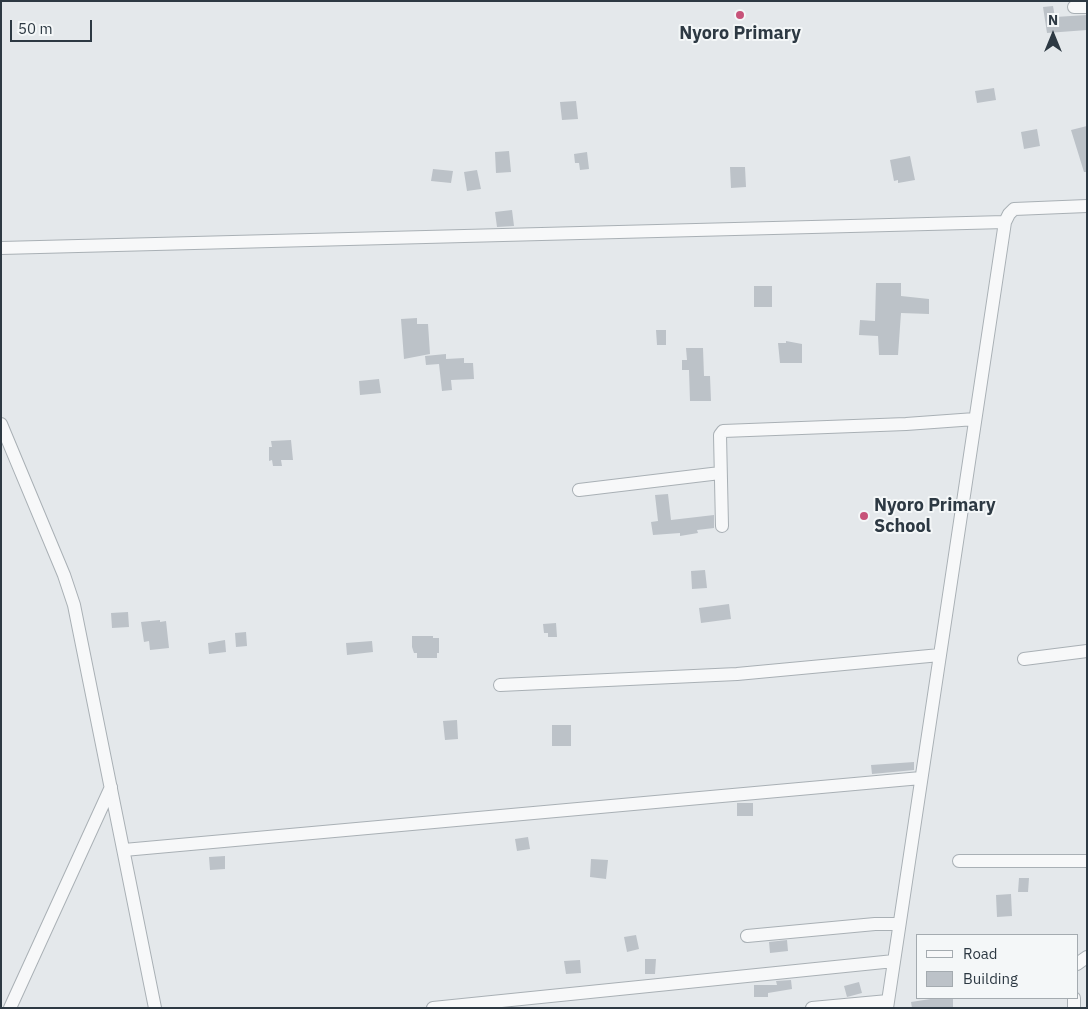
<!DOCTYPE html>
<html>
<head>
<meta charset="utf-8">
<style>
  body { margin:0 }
  #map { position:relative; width:1088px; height:1009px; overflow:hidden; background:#e4e8eb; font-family:"IBM Plex Sans",sans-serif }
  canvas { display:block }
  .frame { position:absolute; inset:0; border:2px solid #2d3943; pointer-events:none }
  .legend { position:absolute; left:916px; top:934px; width:162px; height:65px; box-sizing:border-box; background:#f4f7f8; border:1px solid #a4abb0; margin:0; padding:6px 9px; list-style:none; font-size:15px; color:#2d3943 }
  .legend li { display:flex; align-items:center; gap:10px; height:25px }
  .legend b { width:25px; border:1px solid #a4abb0 }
  .north { position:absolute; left:1028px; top:10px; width:50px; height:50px; -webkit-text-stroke:4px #f4f7f8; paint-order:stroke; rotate:0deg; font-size:14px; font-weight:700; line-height:20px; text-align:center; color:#2d3943 }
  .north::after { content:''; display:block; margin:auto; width:18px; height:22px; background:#2d3943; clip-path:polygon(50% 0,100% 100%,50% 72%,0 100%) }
  .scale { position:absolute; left:10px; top:20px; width:82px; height:22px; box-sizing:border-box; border:2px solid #2d3943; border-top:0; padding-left:6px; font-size:15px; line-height:18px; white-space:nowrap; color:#2d3943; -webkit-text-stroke:4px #f4f7f8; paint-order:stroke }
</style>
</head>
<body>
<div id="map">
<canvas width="1088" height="1009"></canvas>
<div class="frame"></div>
<ul class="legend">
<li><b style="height:6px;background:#f7f8f9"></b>Road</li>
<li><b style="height:14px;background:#bcc2c8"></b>Building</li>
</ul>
<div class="north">N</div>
<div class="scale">50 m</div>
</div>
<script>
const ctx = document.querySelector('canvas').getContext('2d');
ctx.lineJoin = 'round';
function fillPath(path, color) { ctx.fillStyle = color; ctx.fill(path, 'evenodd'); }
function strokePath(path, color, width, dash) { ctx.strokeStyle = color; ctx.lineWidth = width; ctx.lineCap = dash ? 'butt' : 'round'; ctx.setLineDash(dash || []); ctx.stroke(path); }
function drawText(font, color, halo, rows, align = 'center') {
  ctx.font = font + ' "IBM Plex Sans",sans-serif'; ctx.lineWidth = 4; ctx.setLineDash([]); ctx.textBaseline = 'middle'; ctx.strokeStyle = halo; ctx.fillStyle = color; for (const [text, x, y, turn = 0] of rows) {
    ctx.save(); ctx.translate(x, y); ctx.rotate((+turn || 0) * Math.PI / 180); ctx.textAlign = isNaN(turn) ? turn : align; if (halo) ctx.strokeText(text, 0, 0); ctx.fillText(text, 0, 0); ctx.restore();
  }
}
const building = new Path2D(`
  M 1053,6 L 1055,17 L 1087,15 L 1087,30 L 1047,33 L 1043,7 Z
  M 994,88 L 996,100 L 977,103 L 975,91 Z
  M 576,101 L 578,119 L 562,120 L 560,102 Z
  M 1087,126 L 1087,172 L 1084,172 L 1071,130 Z
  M 1037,129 L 1040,146 L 1024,149 L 1021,132 Z
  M 509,151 L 511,172 L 496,173 L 495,152 Z
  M 587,152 L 589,169 L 580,170 L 579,163 L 575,163 L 574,154 Z
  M 910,156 L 915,180 L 898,183 L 898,180 L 894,181 L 890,160 Z
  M 730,167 L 745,167 L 746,187 L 731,188 Z
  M 433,169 L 453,171 L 451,183 L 431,181 Z
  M 477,170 L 481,189 L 467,191 L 464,172 Z
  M 512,210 L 514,226 L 497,227 L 495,212 Z
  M 876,283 L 901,283 L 901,296 L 929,299 L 929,314 L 901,313 L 898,355 L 879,355 L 878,336 L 859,335 L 860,320 L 875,321 Z
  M 754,286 L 772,286 L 772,307 L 754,307 Z
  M 417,318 L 417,324 L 428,324 L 430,354 L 404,359 L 401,319 Z
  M 656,330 L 666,330 L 666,345 L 657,345 Z
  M 786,341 L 802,344 L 802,363 L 780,363 L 778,343 L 786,343 Z
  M 686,348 L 703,348 L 704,376 L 710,376 L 711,401 L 690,401 L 689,370 L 682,370 L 682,360 L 687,360 Z
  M 446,354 L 446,359 L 464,358 L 464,363 L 473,363 L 474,379 L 451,380 L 452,390 L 442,391 L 439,364 L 426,365 L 425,356 Z
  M 379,379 L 381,393 L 360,395 L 359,381 Z
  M 291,440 L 293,460 L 281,460 L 282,466 L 273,466 L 272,460 L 269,461 L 269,447 L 272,447 L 271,441 Z
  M 668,494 L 671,520 L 714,515 L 714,528 L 697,530 L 698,533 L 680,536 L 680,533 L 653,535 L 651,522 L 658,521 L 655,495 Z
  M 705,570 L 707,588 L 692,589 L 691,571 Z
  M 729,604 L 731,619 L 701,623 L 699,608 Z
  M 128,612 L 129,627 L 112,628 L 111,613 Z
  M 160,620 L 160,622 L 166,621 L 169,648 L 150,650 L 149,641 L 144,642 L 141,622 Z
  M 556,623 L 557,637 L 548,637 L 548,633 L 544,633 L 543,624 Z
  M 246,632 L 247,646 L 236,647 L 235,633 Z
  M 412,636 L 433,636 L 433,638 L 439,638 L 439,653 L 437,653 L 437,658 L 417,658 L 417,653 L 414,653 L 412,647 Z
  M 225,640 L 226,652 L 209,654 L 208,643 Z
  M 372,641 L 373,652 L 347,655 L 346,643 Z
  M 457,720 L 458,739 L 445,740 L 443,721 Z
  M 552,725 L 571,725 L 571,746 L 552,746 Z
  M 914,762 L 914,770 L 872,774 L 871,765 Z
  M 737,803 L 753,803 L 753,816 L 737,816 Z
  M 528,837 L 530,849 L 517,851 L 515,839 Z
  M 225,856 L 225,869 L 210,870 L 209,857 Z
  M 591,859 L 608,860 L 606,879 L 590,877 Z
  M 1019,878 L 1029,878 L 1028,892 L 1018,892 Z
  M 1011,894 L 1012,916 L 997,917 L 996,895 Z
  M 636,935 L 639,949 L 627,952 L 624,937 Z
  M 787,940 L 788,951 L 770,953 L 769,942 Z
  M 645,959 L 656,959 L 655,974 L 645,974 Z
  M 580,960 L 581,973 L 566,974 L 564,961 Z
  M 791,980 L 792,989 L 768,993 L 768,997 L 754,997 L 754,985 L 777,985 L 776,981 Z
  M 859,982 L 862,993 L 847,997 L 844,986 Z
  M 937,998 L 953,998 L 953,1008 L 912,1008 L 911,1002 Z`);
const street = new Path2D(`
  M 1074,7 L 1087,7
  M 1,248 L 1005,222
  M 1,424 L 64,575 L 74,605 L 155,1008
  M 579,490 L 720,473
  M 722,526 L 720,435 L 723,431 L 906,424 L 975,419
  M 1024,659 L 1087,651
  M 500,685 L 737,674 L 940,655
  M 124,850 L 921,778
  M 959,861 L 1087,861
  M 747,936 L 875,924 L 899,924
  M 1077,964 L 1087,957
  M 1074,998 L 1074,1008
  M 10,1008 L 111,787
  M 433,1008 L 894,961
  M 812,1008 L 888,1001
  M 887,1008 L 1005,222 L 1009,214 L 1014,209 L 1087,206`);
const markers = [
  [740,15,5,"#c75379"],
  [864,516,5,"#c75379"]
];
const poiNames = [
  ["Nyoro Primary",740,34],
  ["Nyoro Primary",874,506,"left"],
  ["School",874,527,"left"]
];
fillPath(building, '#bcc2c8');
strokePath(street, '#a9b0b5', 14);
strokePath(street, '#f7f8f9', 12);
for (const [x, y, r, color] of markers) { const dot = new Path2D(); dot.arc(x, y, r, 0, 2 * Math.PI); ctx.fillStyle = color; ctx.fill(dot); strokePath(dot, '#f4f7f8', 2); }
drawText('bold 18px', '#2d3943', '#f4f7f8', poiNames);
</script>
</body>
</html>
